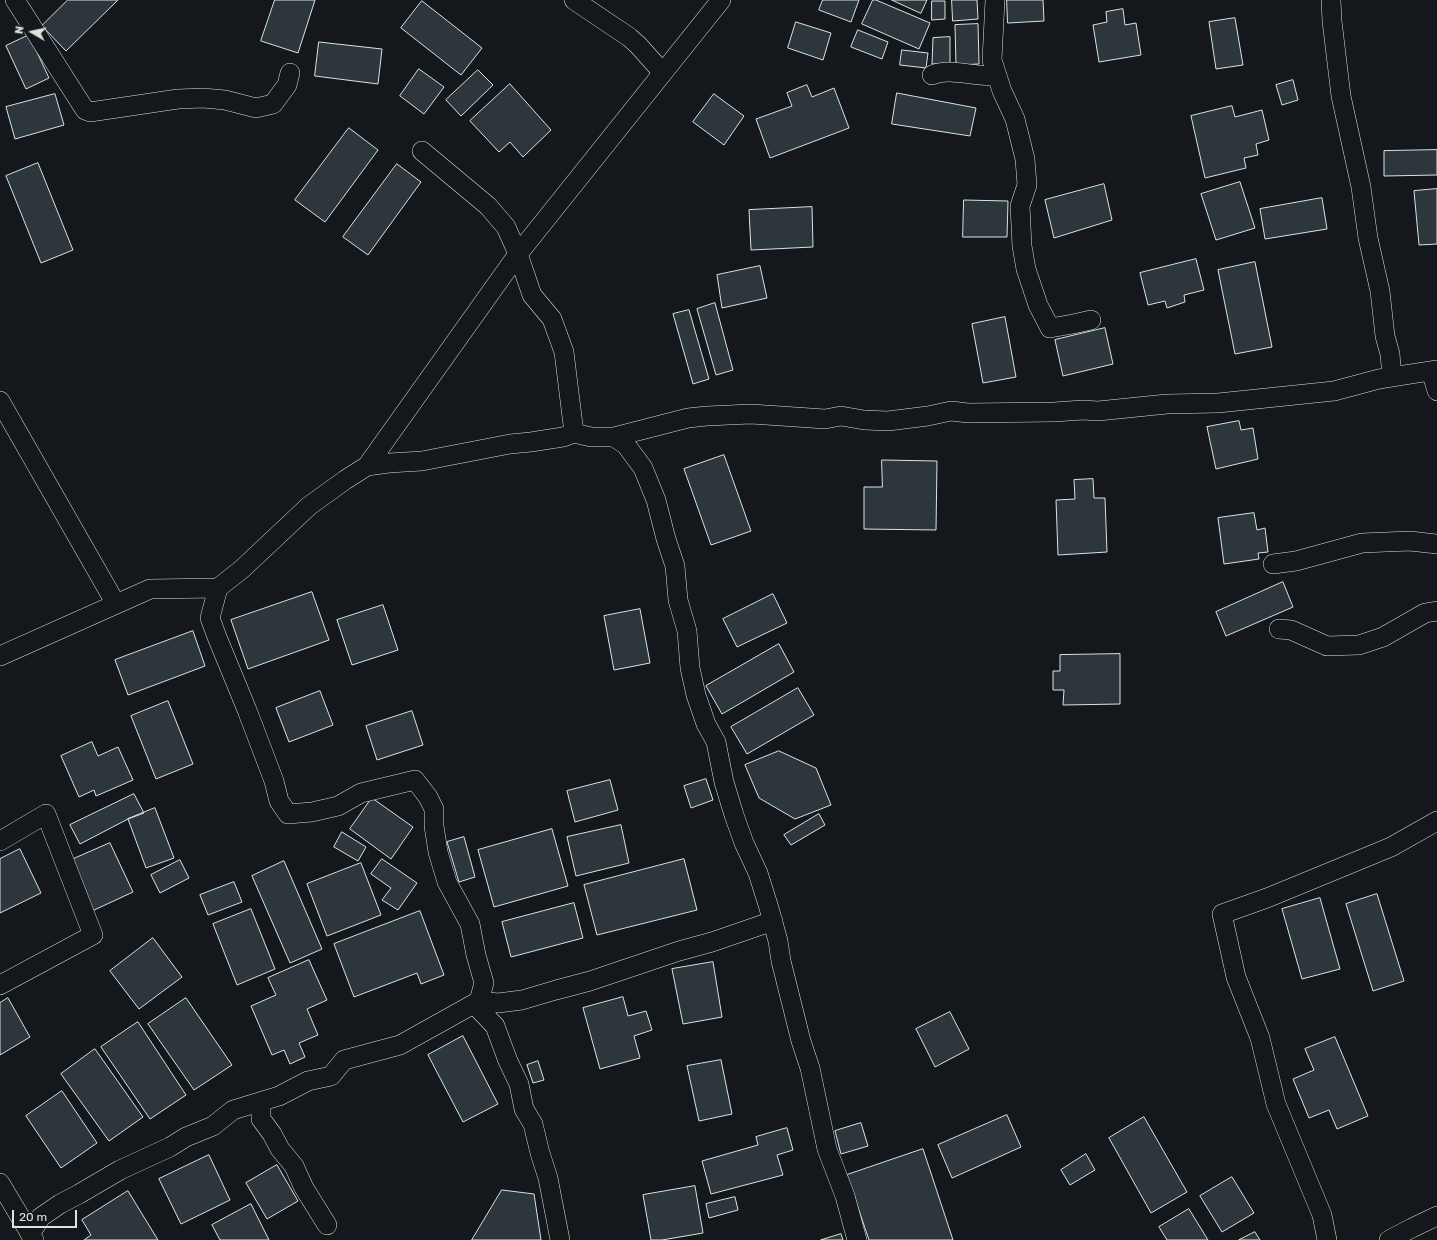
<!DOCTYPE html>
<html>
<head>
<meta charset="utf-8">
<style>
  body { margin:0 }
  #map { position:relative; width:1437px; height:1240px; overflow:hidden; background:#14181c; font-family:Rubik,sans-serif }
  canvas { display:block }
  .north { position:absolute; left:12px; top:12px; width:40px; height:40px; -webkit-text-stroke:3px #14181c; paint-order:stroke; rotate:279deg; font-size:11px; font-weight:700; line-height:16px; text-align:center; color:#d8e6dc }
  .north::after { content:''; display:block; margin:auto; width:14px; height:18px; background:#d8e6dc; clip-path:polygon(50% 0,100% 100%,50% 72%,0 100%) }
  .scale { position:absolute; left:12px; top:1210px; width:65px; height:18px; box-sizing:border-box; border:2px solid #d8e6dc; border-top:0; padding-left:5px; font-size:12px; line-height:14px; white-space:nowrap; color:#d8e6dc; -webkit-text-stroke:3px #14181c; paint-order:stroke }
</style>
</head>
<body>
<div id="map">
<canvas width="1437" height="1240"></canvas>
<div class="north">N</div>
<div class="scale">20 m</div>
</div>
<script>
const ctx = document.querySelector('canvas').getContext('2d');
ctx.lineJoin = 'round';
function fillPath(path, color) { ctx.fillStyle = color; ctx.fill(path, 'evenodd'); }
function strokePath(path, color, width, dash) { ctx.strokeStyle = color; ctx.lineWidth = width; ctx.lineCap = dash ? 'butt' : 'round'; ctx.setLineDash(dash || []); ctx.stroke(path); }
const building = new Path2D(`
  M 68,0 L 118,0 L 66,51 L 42,26 Z
  M 275,0 L 315,0 L 298,53 L 261,41 Z
  M 823,0 L 859,0 L 851,22 L 819,10 Z
  M 873,0 L 876,0 L 930,23 L 919,49 L 862,24 Z
  M 892,0 L 927,0 L 921,13 Z
  M 952,0 L 977,0 L 978,19 L 953,21 Z
  M 1007,0 L 1043,0 L 1044,21 L 1008,23 Z
  M 422,1 L 482,48 L 461,75 L 401,28 Z
  M 932,1 L 945,1 L 945,19 L 932,20 Z
  M 1123,9 L 1125,25 L 1136,23 L 1141,55 L 1099,62 L 1093,25 L 1107,22 L 1106,12 Z
  M 1235,18 L 1243,65 L 1216,69 L 1209,22 Z
  M 796,22 L 831,33 L 823,60 L 788,48 Z
  M 978,24 L 979,64 L 956,65 L 955,25 Z
  M 858,30 L 888,42 L 882,59 L 851,47 Z
  M 29,35 L 49,78 L 26,89 L 6,46 Z
  M 950,37 L 950,64 L 932,64 L 933,38 Z
  M 319,42 L 382,49 L 378,84 L 315,76 Z
  M 902,50 L 928,53 L 926,68 L 900,65 Z
  M 419,69 L 444,87 L 424,114 L 400,96 Z
  M 478,70 L 493,85 L 461,116 L 446,100 Z
  M 1293,80 L 1298,100 L 1282,105 L 1276,85 Z
  M 510,84 L 551,130 L 523,157 L 510,142 L 499,152 L 470,121 Z
  M 807,85 L 812,97 L 834,88 L 849,128 L 770,158 L 756,119 L 792,106 L 787,93 Z
  M 897,93 L 976,108 L 970,136 L 892,124 Z
  M 55,94 L 64,125 L 15,139 L 6,107 Z
  M 714,94 L 744,116 L 724,145 L 693,122 Z
  M 1232,106 L 1235,117 L 1262,110 L 1269,140 L 1256,144 L 1258,155 L 1244,158 L 1246,168 L 1205,178 L 1191,116 Z
  M 349,128 L 378,150 L 325,222 L 295,200 Z
  M 1437,150 L 1437,175 L 1384,176 L 1384,151 Z
  M 38,163 L 73,250 L 41,263 L 6,176 Z
  M 397,164 L 421,182 L 368,255 L 343,237 Z
  M 1240,182 L 1255,228 L 1216,240 L 1201,194 Z
  M 1104,184 L 1112,220 L 1054,238 L 1045,200 Z
  M 1437,189 L 1437,244 L 1419,245 L 1414,191 Z
  M 1322,198 L 1327,229 L 1265,239 L 1260,209 Z
  M 964,200 L 1008,201 L 1007,237 L 963,237 Z
  M 812,207 L 813,247 L 751,250 L 749,210 Z
  M 1196,259 L 1204,290 L 1184,295 L 1185,302 L 1167,308 L 1165,301 L 1148,305 L 1140,273 Z
  M 1255,262 L 1272,347 L 1235,354 L 1218,270 Z
  M 760,266 L 767,298 L 722,308 L 717,275 Z
  M 715,303 L 733,370 L 716,375 L 697,309 Z
  M 689,310 L 709,379 L 693,384 L 673,314 Z
  M 1005,317 L 1016,377 L 983,383 L 972,324 Z
  M 1105,328 L 1113,364 L 1063,376 L 1055,340 Z
  M 1239,421 L 1241,430 L 1253,428 L 1258,459 L 1216,469 L 1207,427 Z
  M 724,455 L 751,531 L 711,545 L 684,469 Z
  M 882,460 L 937,461 L 936,530 L 864,529 L 864,487 L 882,487 Z
  M 1093,479 L 1094,498 L 1105,498 L 1107,552 L 1058,555 L 1056,500 L 1075,499 L 1074,480 Z
  M 1254,513 L 1257,530 L 1265,528 L 1268,552 L 1258,553 L 1259,559 L 1224,564 L 1218,518 Z
  M 1283,582 L 1293,607 L 1226,636 L 1216,612 Z
  M 312,592 L 329,640 L 248,669 L 231,620 Z
  M 773,594 L 787,623 L 737,647 L 723,619 Z
  M 383,605 L 398,650 L 352,665 L 337,620 Z
  M 640,609 L 650,663 L 614,670 L 604,616 Z
  M 193,631 L 205,666 L 128,695 L 115,660 Z
  M 779,644 L 794,672 L 722,714 L 706,686 Z
  M 1120,654 L 1120,704 L 1063,705 L 1064,690 L 1053,690 L 1053,671 L 1060,671 L 1060,655 Z
  M 798,688 L 814,715 L 747,754 L 731,727 Z
  M 320,691 L 333,725 L 289,742 L 276,708 Z
  M 168,701 L 193,764 L 156,779 L 131,716 Z
  M 412,711 L 423,745 L 377,760 L 366,726 Z
  M 92,742 L 98,756 L 118,747 L 133,780 L 96,796 L 94,790 L 79,797 L 61,756 Z
  M 779,751 L 816,768 L 831,805 L 795,819 L 759,798 L 745,765 Z
  M 706,779 L 713,800 L 691,808 L 684,786 Z
  M 610,780 L 618,810 L 575,822 L 567,791 Z
  M 134,794 L 144,813 L 128,819 L 80,844 L 70,825 Z
  M 372,798 L 413,827 L 391,859 L 350,829 Z
  M 155,808 L 174,858 L 146,868 L 128,819 Z
  M 819,814 L 825,825 L 791,845 L 784,835 Z
  M 621,825 L 629,863 L 576,876 L 567,837 Z
  M 552,829 L 568,886 L 494,907 L 478,850 Z
  M 342,832 L 366,847 L 358,861 L 334,847 Z
  M 464,837 L 475,877 L 459,882 L 447,842 Z
  M 110,843 L 133,892 L 92,911 L 69,861 Z
  M 20,849 L 41,893 L 0,913 L 0,859 Z
  M 382,859 L 417,883 L 398,910 L 382,900 L 391,888 L 371,874 Z
  M 684,859 L 697,910 L 597,935 L 584,885 Z
  M 180,860 L 189,878 L 160,893 L 151,875 Z
  M 284,861 L 322,949 L 290,963 L 252,876 Z
  M 361,863 L 381,915 L 327,936 L 307,884 Z
  M 234,882 L 242,902 L 208,915 L 200,895 Z
  M 1377,894 L 1404,981 L 1373,991 L 1346,904 Z
  M 1320,898 L 1340,969 L 1302,979 L 1282,909 Z
  M 574,903 L 583,938 L 511,957 L 502,922 Z
  M 251,909 L 275,969 L 237,985 L 213,924 Z
  M 420,911 L 444,975 L 421,984 L 417,973 L 354,997 L 334,944 Z
  M 153,938 L 182,977 L 139,1009 L 110,971 Z
  M 309,960 L 327,1000 L 307,1009 L 318,1035 L 299,1043 L 305,1057 L 290,1064 L 284,1050 L 272,1055 L 251,1006 L 276,995 L 268,978 Z
  M 713,962 L 722,1017 L 683,1024 L 672,969 Z
  M 623,997 L 628,1016 L 646,1011 L 652,1030 L 634,1036 L 640,1058 L 600,1069 L 583,1008 Z
  M 8,998 L 30,1037 L 0,1055 L 0,1003 Z
  M 186,998 L 232,1065 L 194,1090 L 148,1024 Z
  M 950,1012 L 969,1049 L 935,1067 L 916,1029 Z
  M 138,1022 L 186,1095 L 150,1119 L 101,1047 Z
  M 463,1036 L 498,1104 L 463,1122 L 428,1055 Z
  M 1335,1037 L 1368,1116 L 1337,1129 L 1329,1110 L 1309,1118 L 1293,1079 L 1314,1070 L 1305,1049 Z
  M 95,1049 L 143,1117 L 109,1141 L 61,1074 Z
  M 721,1060 L 732,1114 L 699,1121 L 687,1066 Z
  M 538,1061 L 544,1080 L 533,1083 L 527,1065 Z
  M 62,1091 L 97,1143 L 61,1168 L 26,1116 Z
  M 1007,1115 L 1021,1147 L 952,1178 L 938,1145 Z
  M 1144,1117 L 1187,1192 L 1151,1213 L 1109,1138 Z
  M 861,1123 L 868,1146 L 841,1154 L 835,1131 Z
  M 787,1128 L 793,1150 L 777,1155 L 783,1175 L 711,1194 L 702,1161 L 758,1145 L 756,1137 Z
  M 923,1149 L 953,1240 L 869,1240 L 847,1175 Z
  M 1086,1154 L 1095,1170 L 1070,1185 L 1061,1170 Z
  M 209,1155 L 230,1200 L 181,1224 L 159,1179 Z
  M 277,1165 L 298,1201 L 267,1219 L 246,1183 Z
  M 1232,1177 L 1254,1213 L 1222,1232 L 1200,1196 Z
  M 695,1186 L 703,1233 L 662,1240 L 651,1240 L 643,1195 Z
  M 502,1190 L 534,1194 L 541,1240 L 472,1240 Z
  M 128,1191 L 158,1240 L 84,1240 L 91,1235 L 82,1220 Z
  M 735,1197 L 738,1210 L 709,1218 L 706,1204 Z
  M 251,1204 L 269,1240 L 220,1240 L 212,1225 Z
  M 1189,1209 L 1208,1240 L 1167,1240 L 1159,1227 Z
  M 1255,1232 L 1260,1240 L 1239,1240 Z
  M 841,1234 L 843,1240 L 821,1240 Z`);
const minor = new Path2D(`
  M 15,0 L 85,110 L 90,112 L 178,99 L 203,98 L 225,100 L 256,108 L 273,104 L 287,85 L 290,73
  M 574,0 L 629,37 L 638,45 L 663,73
  M 995,0 L 992,60 L 1002,91 L 1015,119 L 1025,159 L 1027,185 L 1020,206 L 1022,246 L 1026,269 L 1038,305 L 1050,328 L 1073,324 L 1091,320
  M 1331,0 L 1332,21 L 1341,96 L 1361,187 L 1368,238 L 1380,291 L 1385,336 L 1390,354 L 1392,377
  M 932,75 C 947,69 964,74 980,75 C 985,76 991,75 996,75
  M 422,151 L 488,206 L 506,227 L 518,254 L 532,295 L 552,319 L 564,352 L 574,433
  M 1431,371 L 1437,391
  M 0,401 L 116,604
  M 614,437 L 688,418 L 707,416 L 751,414 L 825,419 L 841,416 L 864,420 L 888,421 L 928,416 L 951,411 L 968,413 L 1054,412 L 1083,410 L 1098,411 L 1167,404 L 1218,403 L 1334,391 L 1379,379 L 1437,370
  M 367,466 L 518,254 L 721,0
  M 1273,564 L 1296,561 L 1362,543 L 1410,541 L 1437,544
  M 1279,629 L 1291,630 L 1327,646 L 1359,645 L 1383,637 L 1425,613 L 1437,611
  M 0,656 L 150,589 L 218,588
  M 0,841 L 46,814 L 93,935 L 0,985
  M 479,1001 L 484,983 L 476,955 L 470,924 L 447,882 L 438,852 L 434,826 L 434,809 L 428,797 L 415,780 L 361,793 L 338,806 L 312,812 L 288,814 L 279,801 L 274,781 L 247,710 L 217,637 L 210,618 L 218,588 L 242,569 L 309,506 L 345,480 L 367,466 L 389,463 L 422,461 L 510,444 L 531,442 L 563,437 L 574,433 L 591,437 L 614,437 L 626,445 L 643,468 L 656,500 L 666,539 L 675,566 L 678,600 L 687,631 L 690,668 L 696,695 L 706,724 L 716,742 L 724,782 L 734,815 L 744,843 L 758,873 L 769,908 L 778,941 L 781,961 L 801,1041 L 810,1068 L 827,1149 L 845,1196 L 857,1240
  M 474,1004 L 495,1026 L 508,1061 L 519,1084 L 524,1109 L 533,1124 L 540,1153 L 548,1178 L 560,1240
  M 261,1102 L 261,1119 L 272,1134 L 280,1149 L 294,1166 L 304,1188 L 327,1225
  M 0,1183 L 34,1240
  M 30,1234 L 41,1217 L 60,1204 L 79,1194 L 120,1170 L 170,1147 L 186,1137 L 213,1126 L 233,1110 L 279,1096 L 308,1081 L 331,1076 L 344,1060 L 400,1045 L 479,1001 L 498,1003 L 522,1000 L 556,990 L 590,981 L 679,951 L 712,942 L 773,921
  M 1327,1240 L 1322,1215 L 1276,1104 L 1260,1038 L 1236,977 L 1222,914 L 1267,898 L 1391,847 L 1437,821
  M 1389,1240 L 1412,1228 L 1437,1216`);
fillPath(building, '#2c363c');
strokePath(building, '#d8e6dc', 1);
strokePath(minor, '#d8e6dc', 20);
strokePath(minor, '#14181c', 19);
</script>
</body>
</html>
